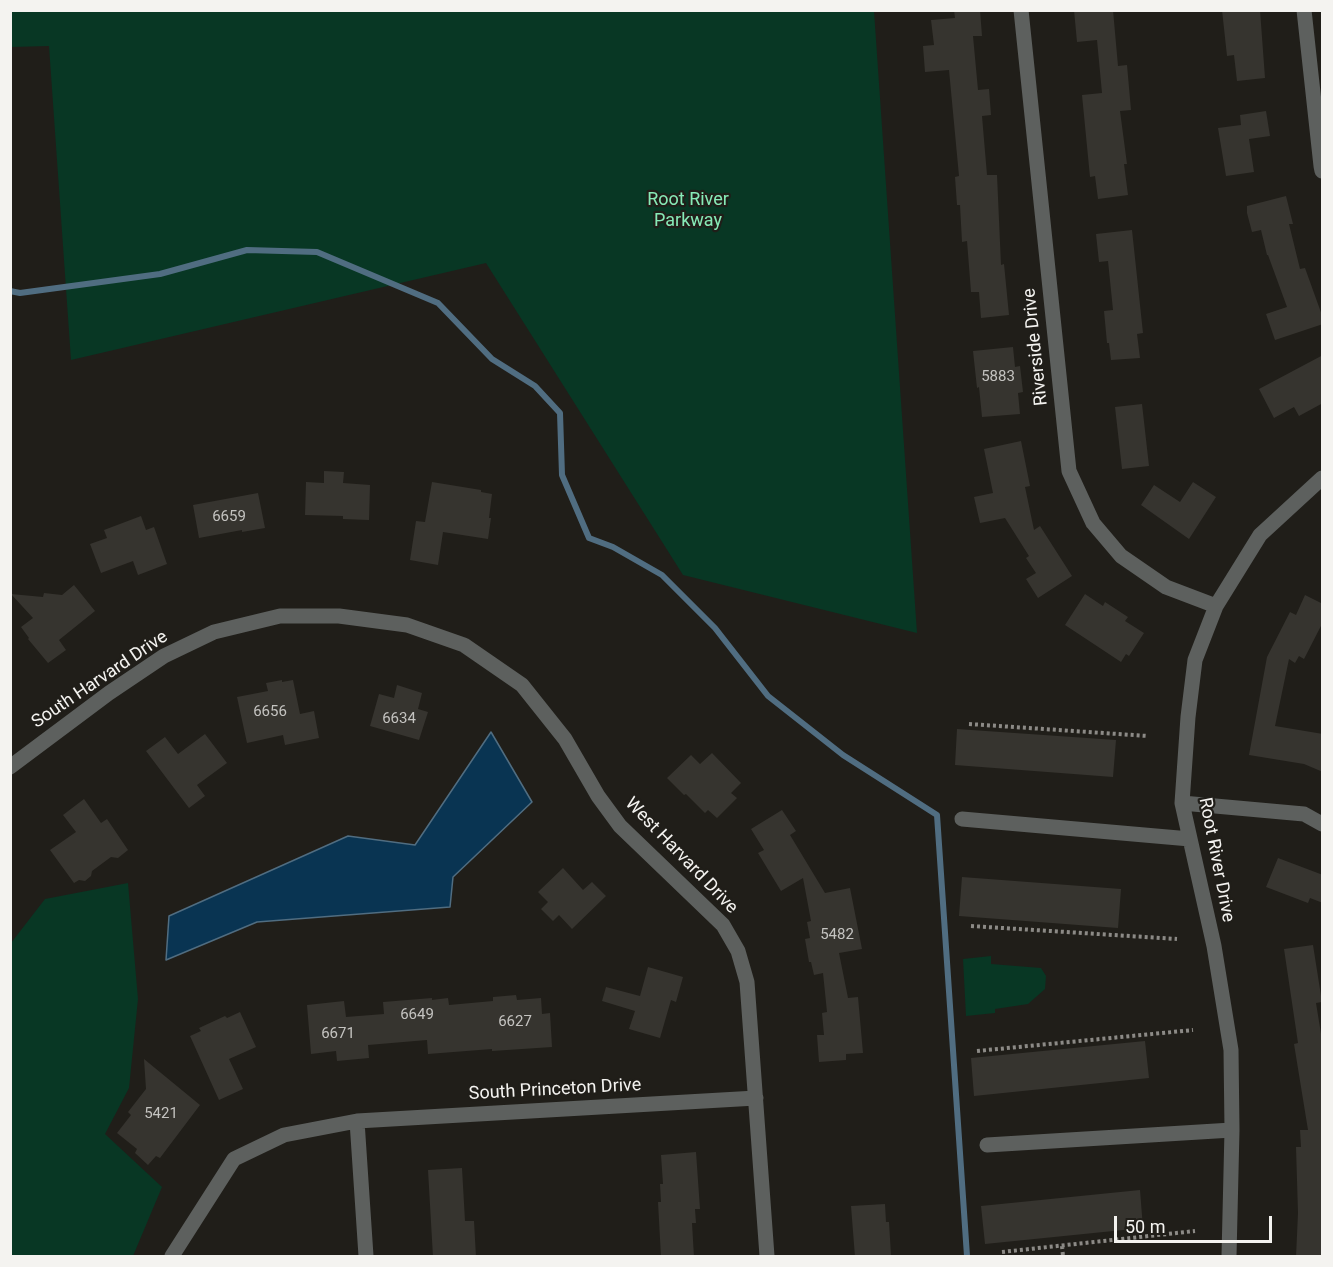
<!DOCTYPE html>
<html>
<head>
<meta charset="utf-8">
<style>
  body { margin:0 }
  #map { position:relative; width:1333px; height:1267px; overflow:hidden; background:#201e19; font-family:Roboto,sans-serif }
  canvas { display:block }
  .frame { position:absolute; inset:0; border:12px solid #f4f3f0; pointer-events:none }
  .scale { position:absolute; left:1114px; top:1216px; width:158px; height:27px; box-sizing:border-box; border:3px solid #f4f3f0; border-top:0; padding-left:8px; font-size:18px; line-height:21px; white-space:nowrap; color:#f4f3f0; -webkit-text-stroke:4px #201e19; paint-order:stroke }
</style>
</head>
<body>
<div id="map">
<canvas width="1333" height="1267"></canvas>
<div class="frame"></div>
<div class="scale">50 m</div>
</div>
<script>
const ctx = document.querySelector('canvas').getContext('2d');
ctx.lineJoin = 'round';
function fillPath(path, color) { ctx.fillStyle = color; ctx.fill(path, 'evenodd'); }
function strokePath(path, color, width, dash) { ctx.strokeStyle = color; ctx.lineWidth = width; ctx.lineCap = dash ? 'butt' : 'round'; ctx.setLineDash(dash || []); ctx.stroke(path); }
function drawText(font, color, halo, rows, align = 'center') {
  ctx.font = font + ' Roboto,sans-serif'; ctx.lineWidth = 4.5; ctx.setLineDash([]); ctx.textBaseline = 'middle'; ctx.strokeStyle = halo; ctx.fillStyle = color; for (const [text, x, y, turn = 0] of rows) {
    ctx.save(); ctx.translate(x, y); ctx.rotate((+turn || 0) * Math.PI / 180); ctx.textAlign = isNaN(turn) ? turn : align; if (halo) ctx.strokeText(text, 0, 0); ctx.fillText(text, 0, 0); ctx.restore();
  }
}
const green = new Path2D(`
  M 10,11 L 874,11 L 917,633 L 683,575 L 486,263 L 71,360 L 49,46 L 11,47 Z
  M 128,883 L 138,999 L 129,1088 L 105,1134 L 162,1187 L 133,1256 L 11,1256 L 11,943 L 45,899 Z
  M 991,956 L 991,964 L 1041,968 L 1046,976 L 1045,989 L 1028,1004 L 995,1009 L 995,1013 L 966,1016 L 963,959 Z`);
const water = new Path2D(`
  M 491,732 L 532,802 L 453,877 L 450,907 L 257,922 L 166,960 L 169,916 L 348,836 L 415,845 Z`);
const stream = new Path2D(`
  M 10,291 L 20,293 L 160,274 L 247,250 L 317,252 L 438,303 L 492,359 L 535,386 L 560,413 L 562,475 L 589,538 L 613,547 L 662,575 L 715,628 L 768,696 L 843,755 L 937,815 L 967,1256`);
const building = new Path2D(`
  M 954,10 L 980,10 L 982,36 L 973,36 L 978,90 L 989,89 L 991,115 L 982,116 L 987,175 L 997,175 L 1001,265 L 1004,264 L 1009,315 L 981,318 L 979,292 L 971,292 L 967,241 L 962,242 L 960,205 L 957,205 L 955,177 L 959,176 L 949,70 L 925,72 L 923,46 L 934,45 L 931,20 L 955,18 Z
  M 1074,10 L 1113,10 L 1118,66 L 1127,65 L 1131,110 L 1120,111 L 1127,164 L 1124,164 L 1128,195 L 1098,199 L 1095,176 L 1090,177 L 1082,95 L 1102,93 L 1097,40 L 1077,42 Z
  M 1222,10 L 1260,10 L 1265,78 L 1237,81 L 1234,55 L 1227,56 Z
  M 1266,111 L 1270,136 L 1249,139 L 1254,172 L 1226,176 L 1218,128 L 1241,125 L 1240,115 Z
  M 1286,196 L 1293,224 L 1289,224 L 1300,269 L 1305,268 L 1323,318 L 1323,324 L 1275,340 L 1266,314 L 1287,307 L 1268,255 L 1267,255 L 1261,230 L 1252,232 L 1247,213 L 1247,206 Z
  M 1132,230 L 1143,333 L 1137,334 L 1140,358 L 1111,360 L 1109,343 L 1107,343 L 1104,311 L 1113,310 L 1108,261 L 1099,262 L 1096,234 Z
  M 1013,347 L 1015,367 L 1020,366 L 1023,392 L 1018,393 L 1020,414 L 982,417 L 979,387 L 977,388 L 973,351 Z
  M 1323,355 L 1323,403 L 1299,416 L 1294,407 L 1274,418 L 1259,389 Z
  M 1142,404 L 1149,466 L 1122,469 L 1115,407 Z
  M 1021,441 L 1030,486 L 1025,487 L 1034,530 L 1040,526 L 1072,576 L 1038,598 L 1026,579 L 1036,573 L 1026,558 L 1029,556 L 1005,518 L 980,523 L 974,497 L 993,493 L 984,449 Z
  M 324,471 L 344,472 L 343,483 L 370,485 L 369,520 L 343,519 L 343,516 L 305,515 L 306,482 L 324,483 Z
  M 432,482 L 481,490 L 481,492 L 492,494 L 489,518 L 491,518 L 488,539 L 443,532 L 438,565 L 410,560 L 416,521 L 425,522 Z
  M 1193,482 L 1216,497 L 1189,539 L 1141,505 L 1154,485 L 1180,502 Z
  M 258,493 L 265,528 L 242,532 L 242,530 L 199,538 L 193,505 Z
  M 141,516 L 146,530 L 154,527 L 167,564 L 138,575 L 133,561 L 101,573 L 90,544 L 107,538 L 104,530 Z
  M 74,585 L 95,611 L 59,640 L 66,650 L 48,663 L 28,639 L 29,638 L 21,627 L 33,618 L 11,594 L 43,597 L 44,593 L 62,595 Z
  M 1085,594 L 1103,606 L 1105,602 L 1128,617 L 1125,621 L 1144,633 L 1129,656 L 1126,654 L 1121,662 L 1065,625 Z
  M 1305,595 L 1323,604 L 1323,622 L 1304,659 L 1299,656 L 1295,663 L 1289,659 L 1275,726 L 1323,734 L 1323,772 L 1304,764 L 1249,755 L 1267,657 L 1290,612 L 1296,615 Z
  M 282,680 L 282,682 L 293,680 L 300,714 L 314,711 L 319,738 L 285,745 L 283,735 L 247,743 L 237,697 L 268,691 L 266,683 Z
  M 397,685 L 422,693 L 418,709 L 428,712 L 419,740 L 370,726 L 379,694 L 394,698 Z
  M 957,729 L 1116,740 L 1113,777 L 955,765 Z
  M 205,734 L 227,763 L 197,785 L 205,796 L 189,808 L 146,751 L 165,737 L 178,754 Z
  M 712,753 L 741,783 L 731,793 L 737,798 L 717,818 L 708,810 L 705,813 L 686,794 L 684,795 L 667,778 L 691,755 L 700,764 Z
  M 84,799 L 101,823 L 107,819 L 128,850 L 118,858 L 111,857 L 92,871 L 91,876 L 85,881 L 79,880 L 74,883 L 50,850 L 76,832 L 63,815 Z
  M 782,810 L 796,831 L 790,835 L 825,893 L 850,888 L 862,949 L 839,953 L 848,998 L 858,997 L 863,1053 L 846,1054 L 846,1060 L 819,1062 L 817,1035 L 824,1035 L 822,1013 L 827,1012 L 823,973 L 814,975 L 811,962 L 809,962 L 805,939 L 810,938 L 807,922 L 811,921 L 803,878 L 781,891 L 758,853 L 764,850 L 751,829 Z
  M 1278,858 L 1323,875 L 1323,903 L 1310,898 L 1308,903 L 1266,887 Z
  M 563,868 L 583,890 L 592,882 L 606,896 L 572,929 L 559,915 L 553,921 L 541,909 L 548,902 L 538,892 Z
  M 962,877 L 1121,889 L 1118,928 L 959,916 Z
  M 1313,945 L 1322,1002 L 1316,1003 L 1323,1046 L 1323,1257 L 1296,1257 L 1298,1213 L 1296,1147 L 1301,1147 L 1300,1130 L 1308,1130 L 1294,1044 L 1298,1043 L 1284,949 Z
  M 648,967 L 683,977 L 676,1002 L 671,1000 L 660,1038 L 629,1029 L 635,1011 L 602,1001 L 606,987 L 640,996 Z
  M 516,995 L 517,1000 L 541,998 L 542,1014 L 550,1013 L 552,1047 L 492,1051 L 492,1049 L 428,1054 L 427,1040 L 368,1045 L 369,1058 L 337,1061 L 336,1051 L 311,1054 L 307,1005 L 344,1001 L 346,1017 L 384,1014 L 383,1002 L 432,998 L 432,1000 L 448,998 L 449,1005 L 493,1001 L 493,997 Z
  M 240,1012 L 256,1047 L 229,1059 L 243,1089 L 219,1100 L 190,1036 L 201,1031 L 199,1028 L 225,1016 L 227,1018 Z
  M 1145,1041 L 1149,1078 L 974,1096 L 971,1058 Z
  M 144,1059 L 200,1105 L 160,1158 L 156,1156 L 148,1165 L 135,1153 L 137,1149 L 117,1133 L 131,1115 L 128,1112 L 146,1089 Z
  M 696,1152 L 700,1209 L 695,1209 L 696,1223 L 692,1223 L 694,1257 L 661,1257 L 658,1202 L 661,1202 L 660,1184 L 663,1184 L 661,1155 Z
  M 462,1168 L 465,1221 L 474,1221 L 476,1257 L 433,1257 L 428,1170 Z
  M 1140,1190 L 1143,1228 L 985,1244 L 981,1206 Z
  M 885,1204 L 886,1222 L 889,1222 L 891,1255 L 889,1255 L 889,1257 L 855,1257 L 851,1206 Z`);
const path = new Path2D(`
  M 969,724 L 1148,736
  M 971,926 L 1177,939
  M 977,1051 L 1193,1030
  M 1062,1246 L 1063,1256
  M 1002,1252 L 1195,1231`);
const minor = new Path2D(`
  M 1021,10 L 1069,471 L 1093,523 L 1121,556 L 1166,587 L 1216,606
  M 1304,10 L 1321,166 L 1322,171
  M 10,767 L 109,693 L 164,656 L 214,632 L 280,616 L 339,616 L 407,625 L 464,645 L 522,685 L 565,739 L 598,796 L 620,826 L 723,925 L 738,951 L 747,982 L 767,1256
  M 1182,803 L 1304,814 L 1322,824
  M 962,819 L 1190,839
  M 357,1121 L 366,1256
  M 987,1145 L 1232,1130
  M 172,1256 L 234,1159 L 284,1135 L 357,1121 L 756,1098
  M 1229,1256 L 1232,1130 L 1231,1050 L 1214,946 L 1182,803 L 1188,717 L 1195,660 L 1216,606 L 1260,535 L 1322,478`);
const numberNames = [
  ["5883",998,377],
  ["6659",229,517],
  ["6656",270,712],
  ["6634",399,719],
  ["5482",837,935],
  ["6649",417,1015],
  ["6627",515,1022],
  ["6671",338,1034],
  ["5421",161,1114]
];
const parkNames = [
  ["Root River",688,200],
  ["Parkway",688,221]
];
const streetNames = [
  ["Riverside Drive",1036,347,-96],
  ["South Harvard Drive",100,680,-34],
  ["West Harvard Drive",681,856,46],
  ["Root River Drive",1216,860,79],
  ["South Princeton Drive",555,1090,-3]
];
fillPath(green, '#083724');
fillPath(water, '#093452');
strokePath(water, '#506d81', 1.5);
strokePath(stream, '#506d81', 6);
fillPath(building, '#36342f');
strokePath(path, '#8c8a86', 4, [3, 3]);
strokePath(minor, '#5d605e', 15);
drawText('15px', '#c4c3c0', null, numberNames);
drawText('18px', '#87eab7', '#201e19', parkNames);
drawText('18px', '#f4f3f0', '#201e19', streetNames);
</script>
</body>
</html>
